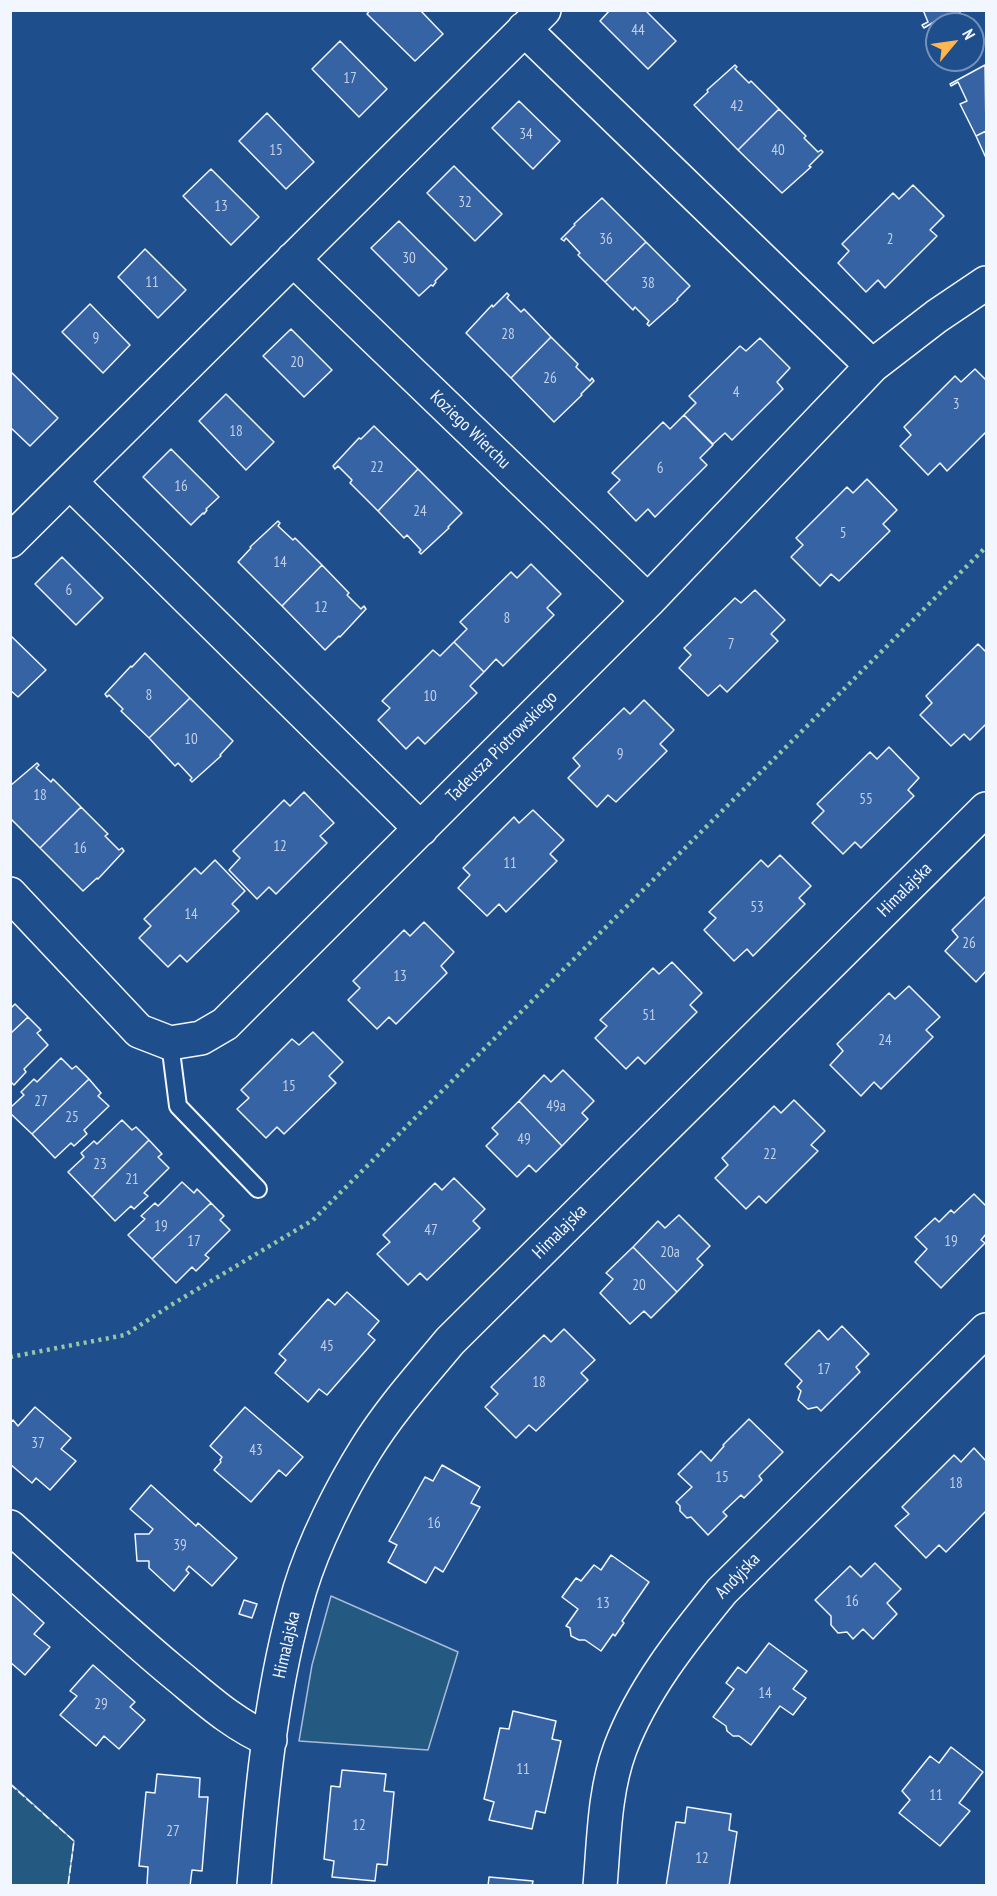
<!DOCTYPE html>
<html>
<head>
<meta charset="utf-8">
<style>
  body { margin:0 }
  #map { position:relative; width:997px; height:1896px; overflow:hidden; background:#1f4e8c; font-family:"PT Sans Narrow",sans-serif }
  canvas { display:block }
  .frame { position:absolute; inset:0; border:12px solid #f2f6ff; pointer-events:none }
  .north { position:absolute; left:925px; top:12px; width:60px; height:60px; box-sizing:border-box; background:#1f4e8c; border:2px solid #7391ba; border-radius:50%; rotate:61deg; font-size:16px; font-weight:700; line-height:24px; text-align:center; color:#f2f6ff }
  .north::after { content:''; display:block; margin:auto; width:21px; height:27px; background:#ffb74d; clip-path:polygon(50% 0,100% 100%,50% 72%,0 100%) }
</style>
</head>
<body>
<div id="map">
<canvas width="997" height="1896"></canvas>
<div class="frame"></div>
<div class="north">N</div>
</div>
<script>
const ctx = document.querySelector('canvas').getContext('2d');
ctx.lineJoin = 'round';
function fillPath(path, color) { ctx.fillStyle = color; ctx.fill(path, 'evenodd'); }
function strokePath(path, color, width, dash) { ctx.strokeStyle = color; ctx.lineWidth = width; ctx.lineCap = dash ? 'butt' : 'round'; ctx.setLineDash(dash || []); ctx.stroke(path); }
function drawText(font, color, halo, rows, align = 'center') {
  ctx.font = font + ' "PT Sans Narrow",sans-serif'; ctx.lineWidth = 4.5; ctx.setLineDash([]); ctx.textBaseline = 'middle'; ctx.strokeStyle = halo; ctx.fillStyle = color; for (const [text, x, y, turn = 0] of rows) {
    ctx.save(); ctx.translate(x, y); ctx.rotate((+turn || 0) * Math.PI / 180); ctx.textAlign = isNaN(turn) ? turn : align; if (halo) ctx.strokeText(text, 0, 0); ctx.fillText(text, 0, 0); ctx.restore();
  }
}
const green = new Path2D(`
  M 331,1596 L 458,1652 L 428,1750 L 299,1741 L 312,1665 Z
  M 11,1784 L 74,1841 L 68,1885 L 11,1885 Z`);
const building = new Path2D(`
  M 370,10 L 420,10 L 443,34 L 415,61 L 367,14 Z
  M 610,10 L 645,10 L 676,41 L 648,69 L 600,21 Z
  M 923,10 L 959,10 L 960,13 L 943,21 L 942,17 L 924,28 L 922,25 L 928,22 Z
  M 340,41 L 387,89 L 359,117 L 312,69 Z
  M 735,65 L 737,67 L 735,69 L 749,83 L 751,81 L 779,109 L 738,150 L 694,105 L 708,92 L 707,90 Z
  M 985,65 L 986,131 L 976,136 L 960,104 L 967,101 L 958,82 L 951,86 L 950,84 Z
  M 519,101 L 560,141 L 533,169 L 492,128 Z
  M 779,109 L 806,136 L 804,138 L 818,152 L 821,150 L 823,152 L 809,166 L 811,167 L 782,193 L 738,150 Z
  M 267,113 L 314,162 L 286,189 L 239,141 Z
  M 986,131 L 986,158 L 976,136 Z
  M 454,166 L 502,214 L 475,241 L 427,193 Z
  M 211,169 L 259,217 L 231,245 L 183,196 Z
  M 913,185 L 944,216 L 930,230 L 937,236 L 885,288 L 878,280 L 866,292 L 838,263 L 849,251 L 842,244 L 893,193 L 899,199 Z
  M 602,198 L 646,242 L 605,282 L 578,255 L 580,253 L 566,238 L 564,241 L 561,239 L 575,225 L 574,224 Z
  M 399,221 L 447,269 L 435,281 L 436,282 L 433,286 L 431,285 L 419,296 L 371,248 Z
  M 646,242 L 690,286 L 677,299 L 678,300 L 649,326 L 647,324 L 649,321 L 635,307 L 633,310 L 605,282 Z
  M 145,249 L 186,290 L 158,318 L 118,277 Z
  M 507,293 L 509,295 L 507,298 L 521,312 L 524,309 L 551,337 L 511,378 L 466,333 L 492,305 L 493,307 Z
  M 90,304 L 130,345 L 103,373 L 62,332 Z
  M 291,329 L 332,370 L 304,397 L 263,356 Z
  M 551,337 L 578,364 L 576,367 L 590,381 L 592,378 L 594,381 L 581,394 L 582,395 L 554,422 L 511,378 Z
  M 760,338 L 790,368 L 777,382 L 783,389 L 732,440 L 725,433 L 713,444 L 684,415 L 696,403 L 689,396 L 740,346 L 746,351 Z
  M 975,369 L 986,380 L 986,432 L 947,471 L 940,463 L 928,475 L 900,446 L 911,435 L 904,427 L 955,376 L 961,382 Z
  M 10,371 L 58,418 L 30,446 L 10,427 Z
  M 226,394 L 274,442 L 246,470 L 199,421 Z
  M 684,415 L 713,445 L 700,458 L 707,465 L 655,517 L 648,509 L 636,521 L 608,492 L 620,480 L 612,473 L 663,422 L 670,429 Z
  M 374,426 L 418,469 L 378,511 L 350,483 L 352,480 L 338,466 L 335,469 L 333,466 L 359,438 L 361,439 Z
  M 171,449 L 219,497 L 206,509 L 207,510 L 204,514 L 203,513 L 191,525 L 143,477 Z
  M 418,469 L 462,513 L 448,527 L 449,528 L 421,554 L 419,552 L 421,550 L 407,535 L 404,538 L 378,511 Z
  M 867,479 L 897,510 L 883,524 L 890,531 L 839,581 L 831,574 L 820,586 L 791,557 L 803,545 L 796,538 L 847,487 L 853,493 Z
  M 278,521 L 280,523 L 278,526 L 293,540 L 295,538 L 322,565 L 282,606 L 238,562 L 251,548 L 250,547 Z
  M 62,557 L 103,598 L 76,625 L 35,584 Z
  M 531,564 L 561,594 L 547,608 L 554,615 L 503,666 L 496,659 L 484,672 L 454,642 L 467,629 L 460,622 L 511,572 L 517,578 Z
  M 322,565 L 349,593 L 347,595 L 361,609 L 364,606 L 366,609 L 340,637 L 339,636 L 325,650 L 282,606 Z
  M 755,590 L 785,620 L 771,634 L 778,641 L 727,692 L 720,685 L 708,696 L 679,668 L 691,655 L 684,648 L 735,598 L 741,603 Z
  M 10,635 L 46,670 L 18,697 L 10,690 Z
  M 454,642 L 484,672 L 470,686 L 477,693 L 425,744 L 418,737 L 406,749 L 378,720 L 390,708 L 382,701 L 433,650 L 440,656 Z
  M 978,644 L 985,651 L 986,649 L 986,724 L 970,740 L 964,734 L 951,746 L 920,715 L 932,703 L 926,696 Z
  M 145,653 L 190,698 L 149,738 L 121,711 L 123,709 L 109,695 L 107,697 L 105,694 L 131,666 L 132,667 Z
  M 190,698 L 233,741 L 220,755 L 221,756 L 192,782 L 190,780 L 192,778 L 178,763 L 175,766 L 149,738 Z
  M 644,700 L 674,730 L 660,744 L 667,751 L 616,802 L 608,795 L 597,807 L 568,778 L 580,766 L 573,758 L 624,708 L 630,714 Z
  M 889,747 L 919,778 L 908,790 L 914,796 L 861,848 L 855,842 L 843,854 L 812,823 L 824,811 L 817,804 L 870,752 L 877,759 Z
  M 37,763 L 39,765 L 36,768 L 51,782 L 53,779 L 81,807 L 40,848 L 10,818 L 10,786 Z
  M 304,792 L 334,823 L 320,836 L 327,843 L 276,894 L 269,887 L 257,899 L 229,870 L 240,858 L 233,851 L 284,800 L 290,806 Z
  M 81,807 L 108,834 L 105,836 L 119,850 L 122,848 L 124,851 L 98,879 L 97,878 L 83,891 L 40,848 Z
  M 533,810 L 564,840 L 550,854 L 557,861 L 506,912 L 499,904 L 487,916 L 458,888 L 470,875 L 463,868 L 514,817 L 519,823 Z
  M 780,855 L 811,886 L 799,898 L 805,904 L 753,956 L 747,949 L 734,961 L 704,930 L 716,918 L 709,912 L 761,860 L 768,867 Z
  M 215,860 L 245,891 L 232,904 L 239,911 L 187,962 L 180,955 L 168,967 L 139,938 L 151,926 L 144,919 L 195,868 L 201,874 Z
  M 986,896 L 986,971 L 976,982 L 945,951 L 958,937 L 952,930 Z
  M 424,922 L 454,952 L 441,966 L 447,973 L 396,1024 L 389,1017 L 377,1029 L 348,1000 L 360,988 L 353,981 L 404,930 L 410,936 Z
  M 672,962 L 702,993 L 690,1005 L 697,1012 L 645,1064 L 638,1057 L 626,1069 L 595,1038 L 607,1026 L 600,1020 L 653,968 L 659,974 Z
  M 909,986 L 940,1017 L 926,1030 L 933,1037 L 881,1089 L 874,1082 L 861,1096 L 830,1065 L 843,1051 L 837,1044 L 889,993 L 895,999 Z
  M 15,1004 L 28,1017 L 10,1034 L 10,1006 L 12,1007 Z
  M 28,1017 L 41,1030 L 37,1033 L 48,1045 L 24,1069 L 26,1072 L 14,1085 L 10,1081 L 10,1034 Z
  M 313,1032 L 343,1062 L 329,1076 L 336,1083 L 284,1134 L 277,1127 L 266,1138 L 237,1109 L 249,1098 L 241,1090 L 292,1039 L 299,1045 Z
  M 61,1058 L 72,1069 L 76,1066 L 89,1079 L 32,1134 L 10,1113 L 10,1108 L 24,1095 L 21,1092 L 34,1079 L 37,1082 Z
  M 563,1070 L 594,1101 L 582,1113 L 588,1119 L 562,1146 L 519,1101 L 544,1075 L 551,1082 Z
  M 89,1079 L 101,1093 L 98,1096 L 109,1106 L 84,1130 L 87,1134 L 74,1146 L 71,1143 L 55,1158 L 32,1134 Z
  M 794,1100 L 825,1131 L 811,1145 L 818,1151 L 766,1203 L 759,1196 L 746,1209 L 715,1178 L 728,1165 L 722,1158 L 774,1106 L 781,1113 Z
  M 519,1101 L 562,1146 L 536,1172 L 529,1165 L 517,1177 L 486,1146 L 498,1134 L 492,1128 Z
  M 122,1120 L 132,1130 L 136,1127 L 149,1140 L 92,1197 L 68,1172 L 84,1157 L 81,1153 L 94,1141 L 97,1144 Z
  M 149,1140 L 162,1154 L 158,1157 L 169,1168 L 144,1193 L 148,1196 L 134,1209 L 131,1206 L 115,1221 L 92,1197 Z
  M 454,1178 L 485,1209 L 473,1221 L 480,1228 L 427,1280 L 420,1273 L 408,1285 L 377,1254 L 390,1242 L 383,1235 L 435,1183 L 442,1190 Z
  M 182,1182 L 194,1193 L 197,1189 L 211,1203 L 152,1259 L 128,1235 L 145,1219 L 141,1216 L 155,1203 L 158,1206 Z
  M 974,1194 L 986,1206 L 986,1234 L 981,1240 L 985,1243 L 941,1288 L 915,1262 L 927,1249 L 915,1237 L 935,1218 L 939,1222 L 951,1210 L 954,1213 Z
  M 211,1203 L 224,1216 L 220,1220 L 230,1230 L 205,1255 L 209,1258 L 196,1271 L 192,1267 L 176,1283 L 152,1259 Z
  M 679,1215 L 710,1246 L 697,1259 L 703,1265 L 677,1292 L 633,1247 L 658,1221 L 665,1228 Z
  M 633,1247 L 677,1292 L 651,1318 L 644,1311 L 630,1324 L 600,1293 L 613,1279 L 606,1273 Z
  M 347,1292 L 379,1321 L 368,1334 L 375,1340 L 327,1395 L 319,1389 L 308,1402 L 275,1373 L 286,1360 L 279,1354 L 328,1299 L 335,1305 Z
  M 842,1326 L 869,1354 L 856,1367 L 860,1372 L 821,1411 L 817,1407 L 808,1409 L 798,1400 L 801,1391 L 797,1387 L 802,1381 L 785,1364 L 819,1330 L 828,1340 Z
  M 564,1329 L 595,1360 L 581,1373 L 588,1380 L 536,1431 L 529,1425 L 516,1438 L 485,1407 L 498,1394 L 491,1387 L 544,1335 L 551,1342 Z
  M 35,1407 L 71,1438 L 61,1449 L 76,1461 L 50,1490 L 36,1478 L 32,1483 L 10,1464 L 10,1423 L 13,1420 L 18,1426 Z
  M 245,1407 L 303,1457 L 286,1476 L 279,1470 L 251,1502 L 214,1470 L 221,1462 L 220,1460 L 222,1457 L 210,1446 Z
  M 749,1419 L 783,1452 L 759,1476 L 762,1480 L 744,1498 L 741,1495 L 723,1512 L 727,1516 L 708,1535 L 691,1517 L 687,1518 L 680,1511 L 680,1506 L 676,1502 L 692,1487 L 678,1474 L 701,1451 L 711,1461 L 724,1446 L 723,1445 Z
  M 974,1448 L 986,1461 L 986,1511 L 946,1552 L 939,1545 L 926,1558 L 895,1526 L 909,1514 L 902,1507 L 954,1455 L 961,1462 Z
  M 442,1465 L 480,1487 L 471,1503 L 480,1507 L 443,1572 L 435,1567 L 426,1583 L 388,1562 L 397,1545 L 389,1541 L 425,1477 L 433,1481 Z
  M 151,1485 L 196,1526 L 198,1523 L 237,1558 L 212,1586 L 189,1566 L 186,1570 L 189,1573 L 174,1591 L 149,1568 L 149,1561 L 137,1561 L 135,1534 L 149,1534 L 153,1529 L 130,1509 Z
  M 611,1555 L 649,1582 L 622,1621 L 624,1623 L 615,1636 L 613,1634 L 601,1651 L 585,1640 L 579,1640 L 571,1636 L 570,1628 L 566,1626 L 578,1609 L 562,1597 L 576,1578 L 581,1581 L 594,1565 L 601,1570 Z
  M 875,1563 L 901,1589 L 887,1603 L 897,1614 L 873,1639 L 863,1629 L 853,1639 L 847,1632 L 838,1633 L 831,1625 L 831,1616 L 815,1600 L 850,1566 L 861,1577 Z
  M 10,1592 L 44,1623 L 34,1634 L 50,1647 L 25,1675 L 10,1662 Z
  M 244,1600 L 257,1604 L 252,1618 L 239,1614 Z
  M 769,1643 L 807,1671 L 793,1689 L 806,1698 L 793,1715 L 780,1706 L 751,1745 L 739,1736 L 733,1736 L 727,1731 L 726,1726 L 713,1717 L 734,1689 L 726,1683 L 738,1667 L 746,1673 Z
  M 93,1665 L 135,1702 L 130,1707 L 145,1720 L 119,1749 L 104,1736 L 96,1746 L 60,1715 L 77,1696 L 70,1691 Z
  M 513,1711 L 556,1721 L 552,1739 L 561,1741 L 545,1813 L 536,1811 L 532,1829 L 489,1820 L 494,1802 L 484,1799 L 500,1728 L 509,1729 Z
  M 951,1747 L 983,1772 L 959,1803 L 970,1811 L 940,1846 L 899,1813 L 910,1800 L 902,1791 L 930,1756 L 939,1763 Z
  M 342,1770 L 386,1774 L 384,1791 L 394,1792 L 387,1865 L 377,1864 L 375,1881 L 332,1877 L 334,1861 L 324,1859 L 331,1786 L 340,1787 Z
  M 157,1774 L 200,1778 L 199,1797 L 208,1797 L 202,1871 L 192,1870 L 190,1886 L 147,1885 L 148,1867 L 139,1866 L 146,1792 L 155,1793 Z
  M 687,1807 L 731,1814 L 729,1830 L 737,1832 L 729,1886 L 666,1886 L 676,1822 L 685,1823 Z
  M 489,1877 L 533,1881 L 532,1886 L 488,1886 Z`);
const service = new Path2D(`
  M 170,1043 L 178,1106 L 258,1189`);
const minor = new Path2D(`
  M 524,29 L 872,366
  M 293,259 L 648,601
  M 71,483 L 421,829
  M 10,541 L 544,10
  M 10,894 L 139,1031 L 170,1043 L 201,1038 L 225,1024 L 648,601 L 872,366 L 937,316 L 986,283
  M 10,1527 C 64,1575 117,1625 172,1671 C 204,1697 232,1724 270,1740
  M 254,1886 C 262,1786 272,1684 300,1589 C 314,1543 341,1489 366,1449 C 390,1410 421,1376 450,1341 L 986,809
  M 600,1886 C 604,1841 604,1792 620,1749 C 642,1690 682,1640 722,1591 L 986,1330`);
const hedge = new Path2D(`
  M 10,1357 L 125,1335 L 171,1305 L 313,1220 L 986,547`);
const fence = new Path2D(`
  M 10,1784 L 74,1841 L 68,1886`);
const numberNames = [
  ["44",638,31],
  ["17",350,79],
  ["42",737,107],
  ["34",526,135],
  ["15",276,151],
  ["40",778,151],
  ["32",465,203],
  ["13",221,207],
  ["36",606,240],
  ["2",890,240],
  ["30",409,259],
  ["11",152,283],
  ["38",648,284],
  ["28",508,335],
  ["9",96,339],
  ["20",297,363],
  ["26",550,379],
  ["4",736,393],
  ["3",956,405],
  ["18",236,432],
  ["22",377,468],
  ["6",660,469],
  ["16",181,487],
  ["24",420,512],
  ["5",843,534],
  ["14",280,563],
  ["6",69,591],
  ["12",321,608],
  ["8",507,619],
  ["7",731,645],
  ["8",149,696],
  ["10",430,697],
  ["10",191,740],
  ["9",620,755],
  ["18",40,796],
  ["55",866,800],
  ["12",280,847],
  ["16",80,849],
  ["11",510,864],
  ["53",757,908],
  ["14",191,915],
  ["26",969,944],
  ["13",400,977],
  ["51",649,1016],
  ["24",885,1041],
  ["15",289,1087],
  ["27",41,1102],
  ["49a",556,1107],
  ["25",72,1118],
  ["49",524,1140],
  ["22",770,1155],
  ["23",100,1165],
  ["21",132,1180],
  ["19",161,1227],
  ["47",431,1231],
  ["17",194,1242],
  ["19",951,1242],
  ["20a",670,1253],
  ["20",639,1286],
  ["45",327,1347],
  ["17",824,1370],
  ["18",539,1383],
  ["37",38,1444],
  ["43",256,1451],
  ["15",722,1478],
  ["18",956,1484],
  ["16",434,1524],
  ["39",180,1546],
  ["16",852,1602],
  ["13",603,1604],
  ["14",765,1694],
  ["29",101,1705],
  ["11",523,1770],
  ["11",936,1796],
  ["12",359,1826],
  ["27",173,1832],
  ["12",702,1859]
];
const streetNames = [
  ["Koziego Wierchu",470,430,44],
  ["Tadeusza Piotrowskiego",502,747,-45],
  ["Himalajska",905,890,-45],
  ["Himalajska",560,1232,-45],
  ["Andyjska",738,1576,-46],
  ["Himalajska",287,1645,-77]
];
fillPath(green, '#245a82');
strokePath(green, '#a8bbd7', 1.5);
fillPath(building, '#3563a3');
strokePath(building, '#f2f6ff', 1.5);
strokePath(service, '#f2f6ff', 20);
strokePath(minor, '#f2f6ff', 36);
strokePath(service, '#1f4e8c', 16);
strokePath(minor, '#1f4e8c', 33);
strokePath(hedge, '#97c8a6', 4.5, [3, 4.5]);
strokePath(fence, '#f2f6ff', 1.5, [8, 3]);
drawText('15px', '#c3d1e8', null, numberNames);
drawText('18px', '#f2f6ff', '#1f4e8c', streetNames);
</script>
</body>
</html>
